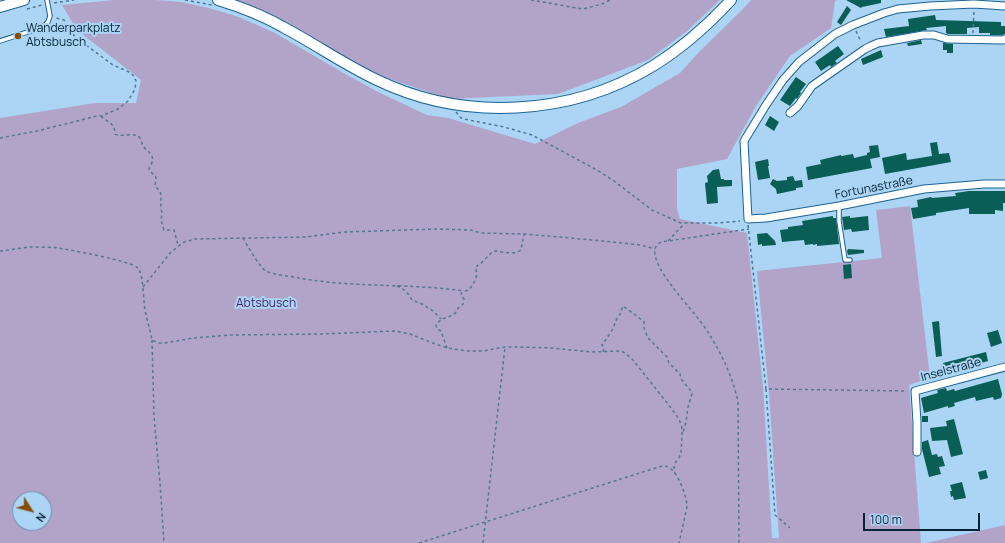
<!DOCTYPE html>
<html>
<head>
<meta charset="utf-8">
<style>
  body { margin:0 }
  #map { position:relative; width:1005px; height:543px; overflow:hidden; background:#abd4f5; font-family:Manrope,sans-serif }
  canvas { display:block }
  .north { position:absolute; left:12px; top:491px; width:40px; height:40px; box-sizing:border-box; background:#abd4f5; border:1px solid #698da9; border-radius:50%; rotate:126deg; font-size:11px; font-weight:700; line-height:16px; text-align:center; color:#052337 }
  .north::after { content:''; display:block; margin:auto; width:14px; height:18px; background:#864d02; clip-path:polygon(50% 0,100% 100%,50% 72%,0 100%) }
  .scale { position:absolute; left:863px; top:513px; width:117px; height:18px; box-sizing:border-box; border:2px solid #052337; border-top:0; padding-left:5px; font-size:12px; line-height:14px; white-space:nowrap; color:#052337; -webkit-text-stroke:3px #abd4f5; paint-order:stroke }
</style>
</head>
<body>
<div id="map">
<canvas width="1005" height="543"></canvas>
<div class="north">N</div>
<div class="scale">100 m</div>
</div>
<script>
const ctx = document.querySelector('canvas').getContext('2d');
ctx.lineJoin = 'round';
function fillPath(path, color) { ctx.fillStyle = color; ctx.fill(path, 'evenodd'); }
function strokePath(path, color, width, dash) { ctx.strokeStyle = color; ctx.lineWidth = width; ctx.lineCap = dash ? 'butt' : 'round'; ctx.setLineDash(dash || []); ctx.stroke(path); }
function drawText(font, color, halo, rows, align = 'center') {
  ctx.font = font + ' Manrope,sans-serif'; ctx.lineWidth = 4; ctx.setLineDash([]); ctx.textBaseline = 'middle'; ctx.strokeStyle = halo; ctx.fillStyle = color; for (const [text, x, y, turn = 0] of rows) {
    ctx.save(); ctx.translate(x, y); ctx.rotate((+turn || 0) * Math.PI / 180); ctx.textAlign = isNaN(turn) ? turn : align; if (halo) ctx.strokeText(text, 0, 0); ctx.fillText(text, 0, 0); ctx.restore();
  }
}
const green = new Path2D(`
  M 115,0 L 155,0 L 181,2 L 209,8 L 239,17 L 275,33 L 347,75 L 378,92 L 427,115 L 448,118 L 535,144 L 578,123 L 621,107 L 680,73 L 701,50 L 742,10 L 751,0 L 837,0 L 835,1 L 831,28 L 790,56 L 756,106 L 727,159 L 677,169 L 677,209 L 680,219 L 747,233 L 763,387 L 772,538 L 779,538 L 769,394 L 757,271 L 882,258 L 876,210 L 910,206 L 930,378 L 909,385 L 921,543 L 0,543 L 0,118 L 95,103 L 136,103 L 141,80 L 77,30 L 62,5 ZM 20,499 L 44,499 L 44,523 L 20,523 Z
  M 227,0 L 720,0 L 686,32 L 648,60 L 558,94 L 449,99 L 381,76 L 306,37 Z
  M 1005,525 L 1005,543 L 926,543 Z`);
const building = new Path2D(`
  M 846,0 L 881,0 L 881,3 L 862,7 L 861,8 Z
  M 847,6 L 851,10 L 841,25 L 837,22 Z
  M 935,15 L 936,20 L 1001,22 L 1001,26 L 1005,26 L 1005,34 L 1002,35 L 990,35 L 990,33 L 979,33 L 979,27 L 967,28 L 967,34 L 948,34 L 946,33 L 946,26 L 926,28 L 927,30 L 886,37 L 884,29 L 909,26 L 908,19 Z
  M 921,40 L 922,44 L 908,46 L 907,43 L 903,44 Z
  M 943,43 L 953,44 L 953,53 L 947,53 L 947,50 L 943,50 Z
  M 838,46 L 844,54 L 835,61 L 837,63 L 831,67 L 830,65 L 821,71 L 815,62 Z
  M 881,50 L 883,57 L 863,65 L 861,59 Z
  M 796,77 L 806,84 L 800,92 L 801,93 L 797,99 L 796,98 L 790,106 L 780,100 Z
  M 770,116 L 779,122 L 774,131 L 765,125 Z
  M 937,142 L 939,154 L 949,153 L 951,162 L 885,174 L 882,158 L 906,153 L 907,160 L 932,156 L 930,143 Z
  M 878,145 L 880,157 L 870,159 L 872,168 L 808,180 L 806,167 L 821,164 L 820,160 L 837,156 L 841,155 L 841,156 L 853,154 L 854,158 L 867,155 L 867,153 L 870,152 L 869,146 Z
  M 768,159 L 769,166 L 768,166 L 770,178 L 758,180 L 755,162 Z
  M 719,169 L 721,179 L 724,179 L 724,180 L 732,180 L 732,186 L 717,187 L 718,203 L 707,204 L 705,183 L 708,182 L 707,176 L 713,170 Z
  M 793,176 L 795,181 L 802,180 L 803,187 L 796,188 L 796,190 L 777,194 L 776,189 L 770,184 L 773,179 L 777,181 L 787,180 L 787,177 Z
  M 969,191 L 1005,191 L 1005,203 L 1003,203 L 1003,211 L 995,210 L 995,214 L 969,214 L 969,208 L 936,213 L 936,215 L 913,219 L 911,208 L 918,207 L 917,200 L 931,197 L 932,198 L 956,196 L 955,193 Z
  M 833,216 L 833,218 L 836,218 L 839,244 L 817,246 L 817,244 L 813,245 L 813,244 L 805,245 L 804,240 L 782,242 L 780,230 L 788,229 L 788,227 L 803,225 L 802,221 Z
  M 850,216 L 850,218 L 868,216 L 869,230 L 852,232 L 851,229 L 844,230 L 842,217 Z
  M 767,233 L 775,241 L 776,245 L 762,246 L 762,244 L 758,245 L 757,234 Z
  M 848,249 L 864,250 L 864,253 L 848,255 L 847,251 Z
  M 851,264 L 852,278 L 844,279 L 843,265 Z
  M 939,321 L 942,356 L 936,357 L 932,322 Z
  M 998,330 L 1002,343 L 991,347 L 987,333 Z
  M 986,352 L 988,361 L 946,373 L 943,363 Z
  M 998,379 L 1002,394 L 1001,398 L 994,400 L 993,397 L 976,401 L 975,397 L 954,403 L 955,406 L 948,408 L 948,406 L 924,413 L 921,398 L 938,393 L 937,390 L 946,388 L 947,391 L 954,389 L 955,391 Z
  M 922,416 L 928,416 L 928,422 L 922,422 Z
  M 954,419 L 963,454 L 951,457 L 947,440 L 932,441 L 930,428 L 947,426 L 946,421 Z
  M 928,440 L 932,455 L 937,454 L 938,457 L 942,456 L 945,466 L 939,467 L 941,474 L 929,477 L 922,449 L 922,442 Z
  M 986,470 L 988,478 L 980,480 L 978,472 Z
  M 962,482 L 966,498 L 954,500 L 953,496 L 951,497 L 950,491 L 952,491 L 950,485 Z`);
const path = new Path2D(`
  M 185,0 L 212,5
  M 531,0 L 583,9 L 602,4 L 610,0
  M 54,3 L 74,0
  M 27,9 L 42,5
  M 856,31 L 861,42
  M 973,33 L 974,11
  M 456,112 L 461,118 L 464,119 L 504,127 L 532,135 L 597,170 L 614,181 L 652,210 L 681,223 L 719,223 L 740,221
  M 101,116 C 107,123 115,122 115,134 C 121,138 135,131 140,138 C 141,141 142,144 144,147 C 148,153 152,152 153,161 C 149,167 146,170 155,175 L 156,178 L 155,186 C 160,191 163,194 160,202 C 162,205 160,209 162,212 C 161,220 161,222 164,230 L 174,230 L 178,245
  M 0,138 L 37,131 L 97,116 L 101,116 L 118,109 L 128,101 L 135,89 L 136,81 L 133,75 L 127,71 L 113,65 L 75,37 L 64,20 L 56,18
  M 748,225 L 766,389 L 907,391
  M 243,238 C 247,245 260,268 266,271 C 273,275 290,276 299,278 C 353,288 409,283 464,291
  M 668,241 L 683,225
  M 0,251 C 10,250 20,248 30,247 C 39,247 49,247 58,248 C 71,250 131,261 138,268 C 144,276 143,300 145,310 C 147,320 150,330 152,340 L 158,343 L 165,343 L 193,338 L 229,335 L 322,334 L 395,331 L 410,334 L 433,343 L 447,348 L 467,351 L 483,351 L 505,347 L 518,347 L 552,348 L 591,352 L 621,351 L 625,353 L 633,360 L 668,404 L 679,419 L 682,428 L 682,435 L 681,453 L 679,458 L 675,463 L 674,468 L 675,473
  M 397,286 L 406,291 L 412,300 L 422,304 L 433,311 L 441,319
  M 143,287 L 171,252 L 184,242 L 195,239 L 306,237 L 344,232 L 437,229 L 471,230 L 481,233 L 524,234 L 593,240 L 641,245 L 655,249
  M 152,340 L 154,416 L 160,483 L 164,543
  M 447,348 L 441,331 L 437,329 L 436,325 C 443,314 454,320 458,308 C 462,306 464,304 464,299 C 457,293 464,291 469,290 C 474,283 478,277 476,270 L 478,268 L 477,266 C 483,263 490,252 495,251 C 497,251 499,252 502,252 C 508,253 516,254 521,250 C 522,244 523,240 524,234
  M 603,352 L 604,348 L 602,345 L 613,329 L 617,318 L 621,313 L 622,308 L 623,306 L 642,320 L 644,322 L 644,328 L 648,338 L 667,357 L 669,363 L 680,374 L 681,379 L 691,391 L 692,394 L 688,407 L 686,422 L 683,433
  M 766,389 L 775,515 L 790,528
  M 419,543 L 662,466 C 665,466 668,466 671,469 C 679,475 687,497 687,507 L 679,543
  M 483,543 L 505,347
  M 739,543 L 738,402 C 733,377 721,353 708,332 C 698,317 685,303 674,289 C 667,279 657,267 655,254 C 654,248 656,245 661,242 L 749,229`);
const lane = new Path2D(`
  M 0,41 L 43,27 L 48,22 L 50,16 L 47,0
  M 839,206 L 839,221 L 845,260 L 850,260`);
const street = new Path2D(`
  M 1005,6 L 974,4 L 930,6 L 898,9 L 884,13 L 853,25 L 835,34 L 799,62 L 783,80 L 766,105 L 744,141 L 748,219 L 766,218 L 839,206 L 924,189 L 984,184 L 1005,184
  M 790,113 L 798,106 L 812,86 L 865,49 L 871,46 L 878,43 L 923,35 L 934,35 L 947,39 L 1003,40 L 1005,39
  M 917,452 L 917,422 L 915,391 L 1005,367`);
const secondary = new Path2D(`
  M 218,0 C 241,7 262,15 283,27 C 315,44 345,65 377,80 C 464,122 571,116 653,66 C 682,48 708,25 731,0
  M 0,7 L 24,0`);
const markers = [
  [18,36,4,"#864d02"]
];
const poiNames = [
  ["Wanderparkplatz",26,29],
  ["Abtsbusch",26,43]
];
const streetNames = [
  ["Fortunastraße",874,188,-11],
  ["Inselstraße",951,370,-15]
];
const parkNames = [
  ["Abtsbusch",266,304]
];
fillPath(green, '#b2a3c9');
fillPath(building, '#095f55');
strokePath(lane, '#196394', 5.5);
strokePath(street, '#196394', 9);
strokePath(secondary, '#196394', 12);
strokePath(path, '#537691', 1.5, [3, 3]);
strokePath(lane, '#fff', 3.5);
strokePath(street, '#fff', 7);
strokePath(secondary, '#fff', 10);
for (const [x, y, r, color] of markers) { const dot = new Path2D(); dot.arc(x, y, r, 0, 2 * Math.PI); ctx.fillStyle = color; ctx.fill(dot); strokePath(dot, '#abd4f5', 1.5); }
drawText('12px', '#052337', '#abd4f5', poiNames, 'left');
drawText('12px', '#052337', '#abd4f5', streetNames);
drawText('12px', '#441f69', '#abd4f5', parkNames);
</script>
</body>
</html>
